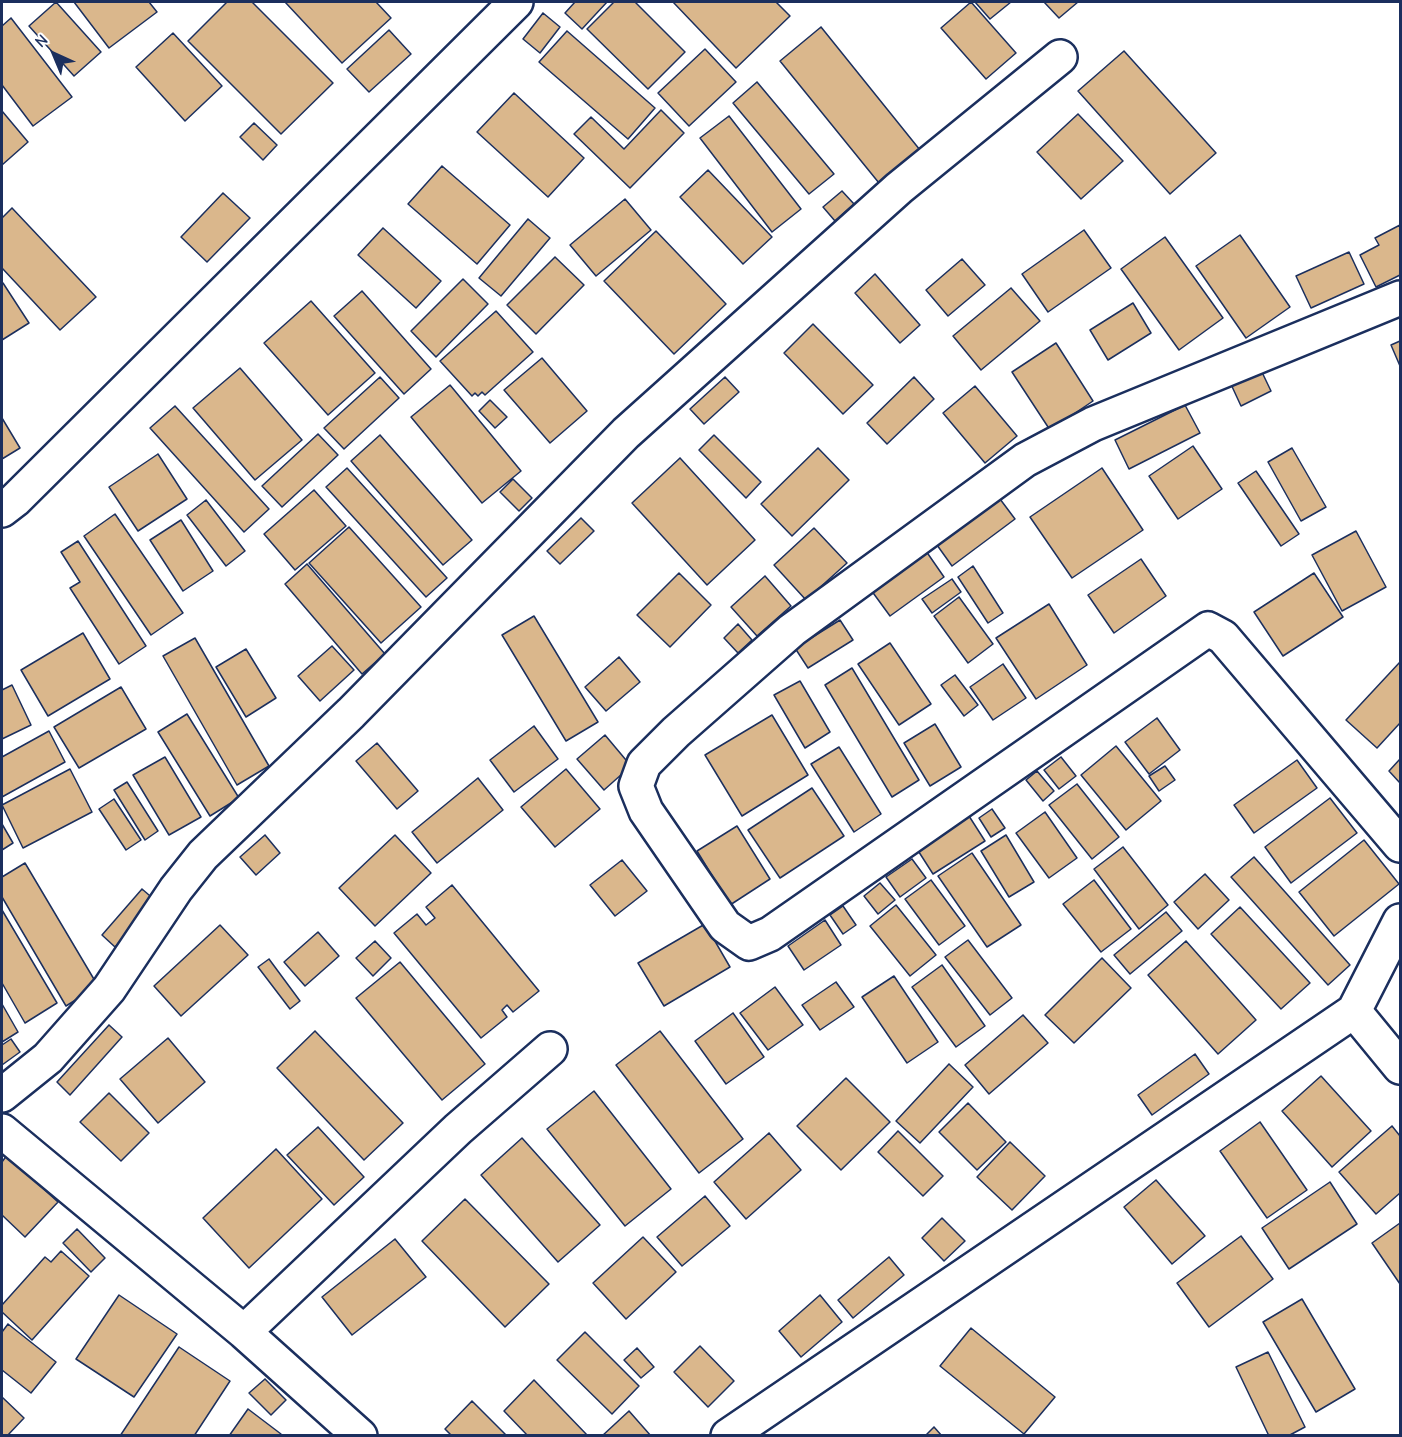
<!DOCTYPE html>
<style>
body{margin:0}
#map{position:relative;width:1402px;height:1437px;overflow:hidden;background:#fff;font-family:"Comic Neue",sans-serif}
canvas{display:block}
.frame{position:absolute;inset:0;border:3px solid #1b2f5e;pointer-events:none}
.north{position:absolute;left:24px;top:24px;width:60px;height:60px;-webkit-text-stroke:4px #fff;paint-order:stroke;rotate:316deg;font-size:16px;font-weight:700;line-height:24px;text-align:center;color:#1b2f5e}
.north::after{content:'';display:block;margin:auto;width:21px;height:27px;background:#1b2f5e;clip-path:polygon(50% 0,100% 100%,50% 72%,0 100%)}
</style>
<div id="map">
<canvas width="1402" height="1437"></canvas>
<div class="frame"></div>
<div class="north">N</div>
</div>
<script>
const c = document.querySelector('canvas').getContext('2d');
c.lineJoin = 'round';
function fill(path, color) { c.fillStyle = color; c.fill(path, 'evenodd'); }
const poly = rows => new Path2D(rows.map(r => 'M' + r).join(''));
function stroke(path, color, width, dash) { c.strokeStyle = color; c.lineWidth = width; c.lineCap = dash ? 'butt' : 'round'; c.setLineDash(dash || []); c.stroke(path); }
const building = poly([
 [56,2,101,52,74,76,29,26,56,2],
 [74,2,149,2,157,12,109,48,74,2],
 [227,2,252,2,333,83,281,134,188,41,227,2],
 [285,2,376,2,391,18,342,63,285,2],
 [575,2,607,2,582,29,565,13,575,2],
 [614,2,635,2,685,52,648,89,587,29,614,2],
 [673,2,776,2,790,16,736,68,673,2],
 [971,2,1016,53,986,79,941,28,971,2],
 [975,2,1011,2,990,19,975,2],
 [1044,2,1078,2,1059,18,1044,2],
 [543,13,560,27,540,53,523,39,543,13],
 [11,18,72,97,33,126,2,85,2,26,11,18],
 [821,27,920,150,879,183,780,61,821,27],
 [389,30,411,54,369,92,347,69,389,30],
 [567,31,655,108,628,139,539,62,567,31],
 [173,33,222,86,185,121,136,67,173,33],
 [705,49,736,82,689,126,658,93,705,49],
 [1124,51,1216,153,1170,194,1078,91,1124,51],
 [757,82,834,174,809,194,733,103,757,82],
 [514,93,584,158,548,197,477,132,514,93],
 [661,110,684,133,630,188,574,134,591,117,624,149,661,110],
 [2,111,28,142,2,165,2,111],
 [1078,114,1123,161,1081,199,1037,152,1078,114],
 [729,116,801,209,772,232,700,138,729,116],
 [254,123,277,145,263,160,240,137,254,123],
 [442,166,510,225,477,264,408,204,442,166],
 [708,170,772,237,743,264,680,197,708,170],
 [842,191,854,204,835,221,823,207,842,191],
 [223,193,250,218,207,262,181,237,223,193],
 [625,199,651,230,596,276,570,245,625,199],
 [12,208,96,297,60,330,2,268,2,218,12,208],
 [528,219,550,238,501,296,479,278,528,219],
 [1400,225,1400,275,1376,287,1360,255,1379,245,1375,238,1400,225],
 [383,228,441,281,416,308,358,255,383,228],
 [1084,230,1111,268,1048,312,1022,274,1084,230],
 [656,231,726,304,674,354,604,281,656,231],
 [1240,235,1290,307,1246,338,1196,266,1240,235],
 [1165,237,1223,318,1179,350,1121,269,1165,237],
 [1349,252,1364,284,1311,308,1296,276,1349,252],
 [555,257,584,285,536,334,507,305,555,257],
 [962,259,985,285,948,316,926,290,962,259],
 [875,274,920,325,900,343,855,293,875,274],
 [463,279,488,304,436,357,411,331,463,279],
 [3,283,29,323,2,340,2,284,3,283],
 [1011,288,1040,321,981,370,953,336,1011,288],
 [362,291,431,369,404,394,334,316,362,291],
 [311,301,375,373,328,415,264,343,311,301],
 [1133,303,1151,333,1108,360,1090,330,1133,303],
 [496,311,533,352,485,395,482,392,478,396,475,393,472,396,440,361,496,311],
 [813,324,873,385,843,414,784,353,813,324],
 [1400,341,1400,366,1391,345,1400,341],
 [1056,343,1093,401,1050,430,1012,372,1056,343],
 [542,358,587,411,550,443,504,390,542,358],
 [1259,366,1271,391,1241,406,1229,380,1259,366],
 [240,368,302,440,255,480,193,408,240,368],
 [380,377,399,398,344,449,324,428,380,377],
 [725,377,739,392,704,424,690,409,725,377],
 [914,377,934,399,887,444,867,423,914,377],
 [450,385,521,471,482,503,411,417,450,385],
 [975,386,1017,436,985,463,943,413,975,386],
 [490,400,507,417,495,428,479,411,490,400],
 [1185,405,1200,433,1129,469,1115,440,1185,405],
 [175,406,269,509,244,532,150,428,175,406],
 [2,418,20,448,2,459,2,418],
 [318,434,338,455,282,507,262,486,318,434],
 [380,435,472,540,443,565,351,461,380,435],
 [714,435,761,482,746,498,699,450,714,435],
 [1193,446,1222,489,1178,519,1149,476,1193,446],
 [818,448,849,480,792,536,761,504,818,448],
 [1292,448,1326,507,1301,521,1268,462,1292,448],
 [158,454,187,499,138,531,109,487,158,454],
 [680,458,755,540,707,585,632,503,680,458],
 [347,468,447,578,426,597,326,487,347,468],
 [1102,468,1143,530,1072,578,1030,517,1102,468],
 [1256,471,1299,534,1281,546,1238,483,1256,471],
 [513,479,532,498,519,511,500,492,513,479],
 [314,490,346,526,295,570,264,534,314,490],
 [1000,499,1015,519,952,566,937,545,1000,499],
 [206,500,245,551,226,566,187,515,206,500],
 [115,514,183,613,151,635,84,536,115,514],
 [581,518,594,531,560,564,547,551,581,518],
 [181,520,213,571,183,591,150,540,181,520],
 [349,527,421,607,381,643,309,563,349,527],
 [814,528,847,563,806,600,774,565,814,528],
 [1356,531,1386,587,1342,611,1312,555,1356,531],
 [78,541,146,646,119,664,70,588,80,582,61,552,78,541],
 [926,551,944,577,890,616,871,590,926,551],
 [1141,559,1166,596,1114,633,1088,595,1141,559],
 [307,564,385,654,362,674,285,584,307,564],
 [973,566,1003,613,988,623,958,577,973,566],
 [679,573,711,605,670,647,637,615,679,573],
 [1314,573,1343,617,1283,656,1254,612,1314,573],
 [765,576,791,606,757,636,731,607,765,576],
 [952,579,961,592,932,613,922,599,952,579],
 [959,597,993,644,968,663,934,616,959,597],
 [1049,604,1087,665,1036,699,996,638,1049,604],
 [534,616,598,722,566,741,502,635,534,616],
 [840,620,853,640,808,668,795,648,840,620],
 [738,624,752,640,738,653,724,638,738,624],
 [83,633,110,679,48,716,21,670,83,633],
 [195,638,269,766,237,785,163,656,195,638],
 [890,643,931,704,899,725,858,664,890,643],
 [332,646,354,670,320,701,298,676,332,646],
 [246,649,276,698,246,717,216,667,246,649],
 [619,657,640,682,606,711,585,687,619,657],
 [1400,662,1400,723,1377,748,1346,720,1400,662],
 [1003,664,1026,698,993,720,970,687,1003,664],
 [852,668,919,780,892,797,825,685,852,668],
 [955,675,978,705,964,716,941,685,955,675],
 [800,681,830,732,805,748,774,695,800,681],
 [12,685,31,725,2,739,2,690,12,685],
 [121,687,146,729,79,768,54,727,121,687],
 [187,714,239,798,210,816,158,732,187,714],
 [772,715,808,775,742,816,705,755,772,715],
 [1157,718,1180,750,1149,774,1125,742,1157,718],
 [935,724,961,767,930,786,904,743,935,724],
 [534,726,558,759,514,792,490,760,534,726],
 [49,731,65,762,2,797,2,757,49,731],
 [605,735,631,766,604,790,577,759,605,735],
 [377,743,418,791,397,809,356,761,377,743],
 [1116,746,1161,801,1126,830,1081,775,1116,746],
 [839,747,881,814,854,832,811,764,839,747],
 [165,757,201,817,169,835,133,775,165,757],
 [1061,757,1076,776,1059,789,1044,770,1061,757],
 [1400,759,1400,783,1389,771,1400,759],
 [1297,760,1317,788,1254,833,1234,805,1297,760],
 [1165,766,1175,780,1159,791,1149,776,1165,766],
 [70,769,92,812,23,848,2,805,70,769],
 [566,769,600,809,555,847,521,807,566,769],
 [1037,771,1054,791,1043,801,1026,780,1037,771],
 [478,778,503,810,437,863,412,832,478,778],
 [127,782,158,831,145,840,114,790,127,782],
 [1077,784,1119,837,1092,859,1049,805,1077,784],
 [812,788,844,836,780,878,748,830,812,788],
 [1330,798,1357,833,1291,883,1265,847,1330,798],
 [114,799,141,840,126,850,99,809,114,799],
 [992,809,1005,828,991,837,979,818,992,809],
 [1045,812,1077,858,1049,878,1016,833,1045,812],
 [969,816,985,841,933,874,917,849,969,816],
 [2,824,13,843,2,850,2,824],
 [737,826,770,879,730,905,697,851,737,826],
 [265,835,280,853,256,875,240,857,265,835],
 [395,835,431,873,375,926,339,888,395,835],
 [1006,835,1034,882,1009,897,981,851,1006,835],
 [1364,840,1399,884,1334,936,1299,892,1364,840],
 [1123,847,1168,905,1139,929,1094,869,1123,847],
 [972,853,1021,925,987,947,938,876,972,853],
 [1254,857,1350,965,1328,985,1231,877,1254,857],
 [912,859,926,878,900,897,886,877,912,859],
 [622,860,647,891,615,916,590,885,622,860],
 [25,863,98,986,66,1006,2,897,2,877,25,863],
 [1205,874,1229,900,1198,929,1174,902,1205,874],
 [931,880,965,926,939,945,905,899,931,880],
 [1094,880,1131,929,1101,952,1063,904,1094,880],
 [880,883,895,900,878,914,864,896,880,883],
 [452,885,539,991,513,1012,507,1005,502,1010,507,1017,481,1038,394,933,417,914,426,925,435,918,426,907,452,885],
 [142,889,156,901,115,947,102,935,142,889],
 [896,905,936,955,910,976,870,926,896,905],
 [843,906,856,925,843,934,830,915,843,906],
 [1240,907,1310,983,1281,1009,1211,934,1240,907],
 [2,910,57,1003,25,1023,2,983,2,910],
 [1166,912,1182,931,1130,974,1114,955,1166,912],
 [825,920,841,945,804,970,788,946,825,920],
 [705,924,730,967,664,1006,638,963,705,924],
 [220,925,248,955,181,1016,154,986,220,925],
 [318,932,339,956,305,986,284,962,318,932],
 [968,940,1012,998,990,1015,945,957,968,940],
 [375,941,391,958,373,976,356,958,375,941],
 [1186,941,1256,1020,1218,1054,1148,975,1186,941],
 [1102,958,1131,988,1074,1043,1045,1015,1102,958],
 [269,959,300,1001,290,1009,258,967,269,959],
 [400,962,485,1064,442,1100,356,998,400,962],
 [942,965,985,1026,956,1047,912,987,942,965],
 [894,976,938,1042,907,1063,862,997,894,976],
 [836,982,854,1007,820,1030,802,1005,836,982],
 [775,987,803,1025,768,1050,740,1013,775,987],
 [2,1004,18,1032,2,1042,2,1004],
 [733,1013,764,1057,726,1084,695,1041,733,1013],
 [1023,1015,1048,1043,989,1094,965,1065,1023,1015],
 [109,1025,122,1037,70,1095,57,1082,109,1025],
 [315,1031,403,1123,364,1160,277,1068,315,1031],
 [660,1031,743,1139,699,1173,616,1065,660,1031],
 [168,1038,205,1082,158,1123,120,1079,168,1038],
 [11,1039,20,1052,2,1065,2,1045,11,1039],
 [1195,1054,1209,1074,1152,1115,1138,1095,1195,1054],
 [949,1064,973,1087,920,1143,896,1121,949,1064],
 [1321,1076,1371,1131,1332,1167,1282,1111,1321,1076],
 [846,1078,890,1122,841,1170,797,1126,846,1078],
 [594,1091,671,1189,625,1226,547,1129,594,1091],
 [109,1093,149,1133,121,1161,80,1122,109,1093],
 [968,1103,1006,1142,977,1170,939,1132,968,1103],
 [1260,1122,1307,1190,1267,1218,1220,1151,1260,1122],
 [1392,1126,1400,1136,1400,1193,1376,1214,1339,1172,1392,1126],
 [318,1127,364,1177,334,1205,287,1155,318,1127],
 [898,1131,943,1176,923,1196,878,1152,898,1131],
 [769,1133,801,1170,746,1219,714,1182,769,1133],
 [522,1138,600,1225,558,1262,481,1175,522,1138],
 [1010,1142,1045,1176,1012,1210,977,1177,1010,1142],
 [276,1149,322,1199,249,1268,203,1218,276,1149],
 [7,1155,58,1202,25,1237,2,1215,2,1162,7,1155],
 [1156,1180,1205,1236,1172,1264,1124,1207,1156,1180],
 [1330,1182,1357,1224,1289,1269,1262,1228,1330,1182],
 [705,1196,730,1226,682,1266,657,1237,705,1196],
 [465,1199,549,1284,505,1327,422,1241,465,1199],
 [942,1218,965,1241,944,1261,922,1238,942,1218],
 [1400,1223,1400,1284,1372,1243,1400,1223],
 [77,1229,105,1258,91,1272,63,1243,77,1229],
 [1241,1236,1273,1279,1209,1327,1177,1283,1241,1236],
 [643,1237,676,1272,626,1319,593,1283,643,1237],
 [395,1239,426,1277,352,1335,322,1297,395,1239],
 [61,1251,89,1276,32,1340,2,1312,2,1305,45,1257,51,1262,61,1251],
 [889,1257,904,1275,853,1318,838,1300,889,1257],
 [119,1295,177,1334,134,1397,76,1359,119,1295],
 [820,1295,842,1322,801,1357,779,1331,820,1295],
 [1302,1299,1355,1389,1316,1412,1263,1322,1302,1299],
 [8,1324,56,1362,31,1393,2,1370,2,1332,8,1324],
 [971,1328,1055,1397,1024,1434,940,1366,971,1328],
 [585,1332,639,1386,612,1414,557,1360,585,1332],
 [700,1346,734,1381,708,1407,674,1372,700,1346],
 [179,1347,230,1381,194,1436,120,1436,179,1347],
 [637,1348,654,1367,641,1378,624,1360,637,1348],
 [1268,1352,1305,1427,1288,1436,1269,1436,1236,1367,1268,1352],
 [265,1379,286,1400,271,1415,249,1393,265,1379],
 [534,1380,588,1436,528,1436,504,1411,534,1380],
 [2,1397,24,1418,7,1436,2,1436,2,1397],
 [472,1401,507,1436,452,1436,445,1429,472,1401],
 [248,1409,281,1434,280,1436,229,1436,248,1409],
 [629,1411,651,1436,602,1436,629,1411],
 [934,1427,942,1436,925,1436,934,1427]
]);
fill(building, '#dab78c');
stroke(building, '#1b2f5e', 1.5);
const street = poly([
 [1400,298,1093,424,1025,460,792,630,676,732,644,764,636,786,646,811,725,926,749,943,770,934,1208,629,1223,637,1400,845],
 [2,510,15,500,516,2],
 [1354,1011,1400,1067],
 [2,1095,48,1058,109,989,176,889,203,855,351,713,626,433,899,188,1060,57],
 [2,1131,244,1332,360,1436],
 [244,1332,458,1129,550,1049],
 [728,1436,1354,1011,1400,921]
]);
stroke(street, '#1b2f5e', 38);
stroke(street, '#fff', 33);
</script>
